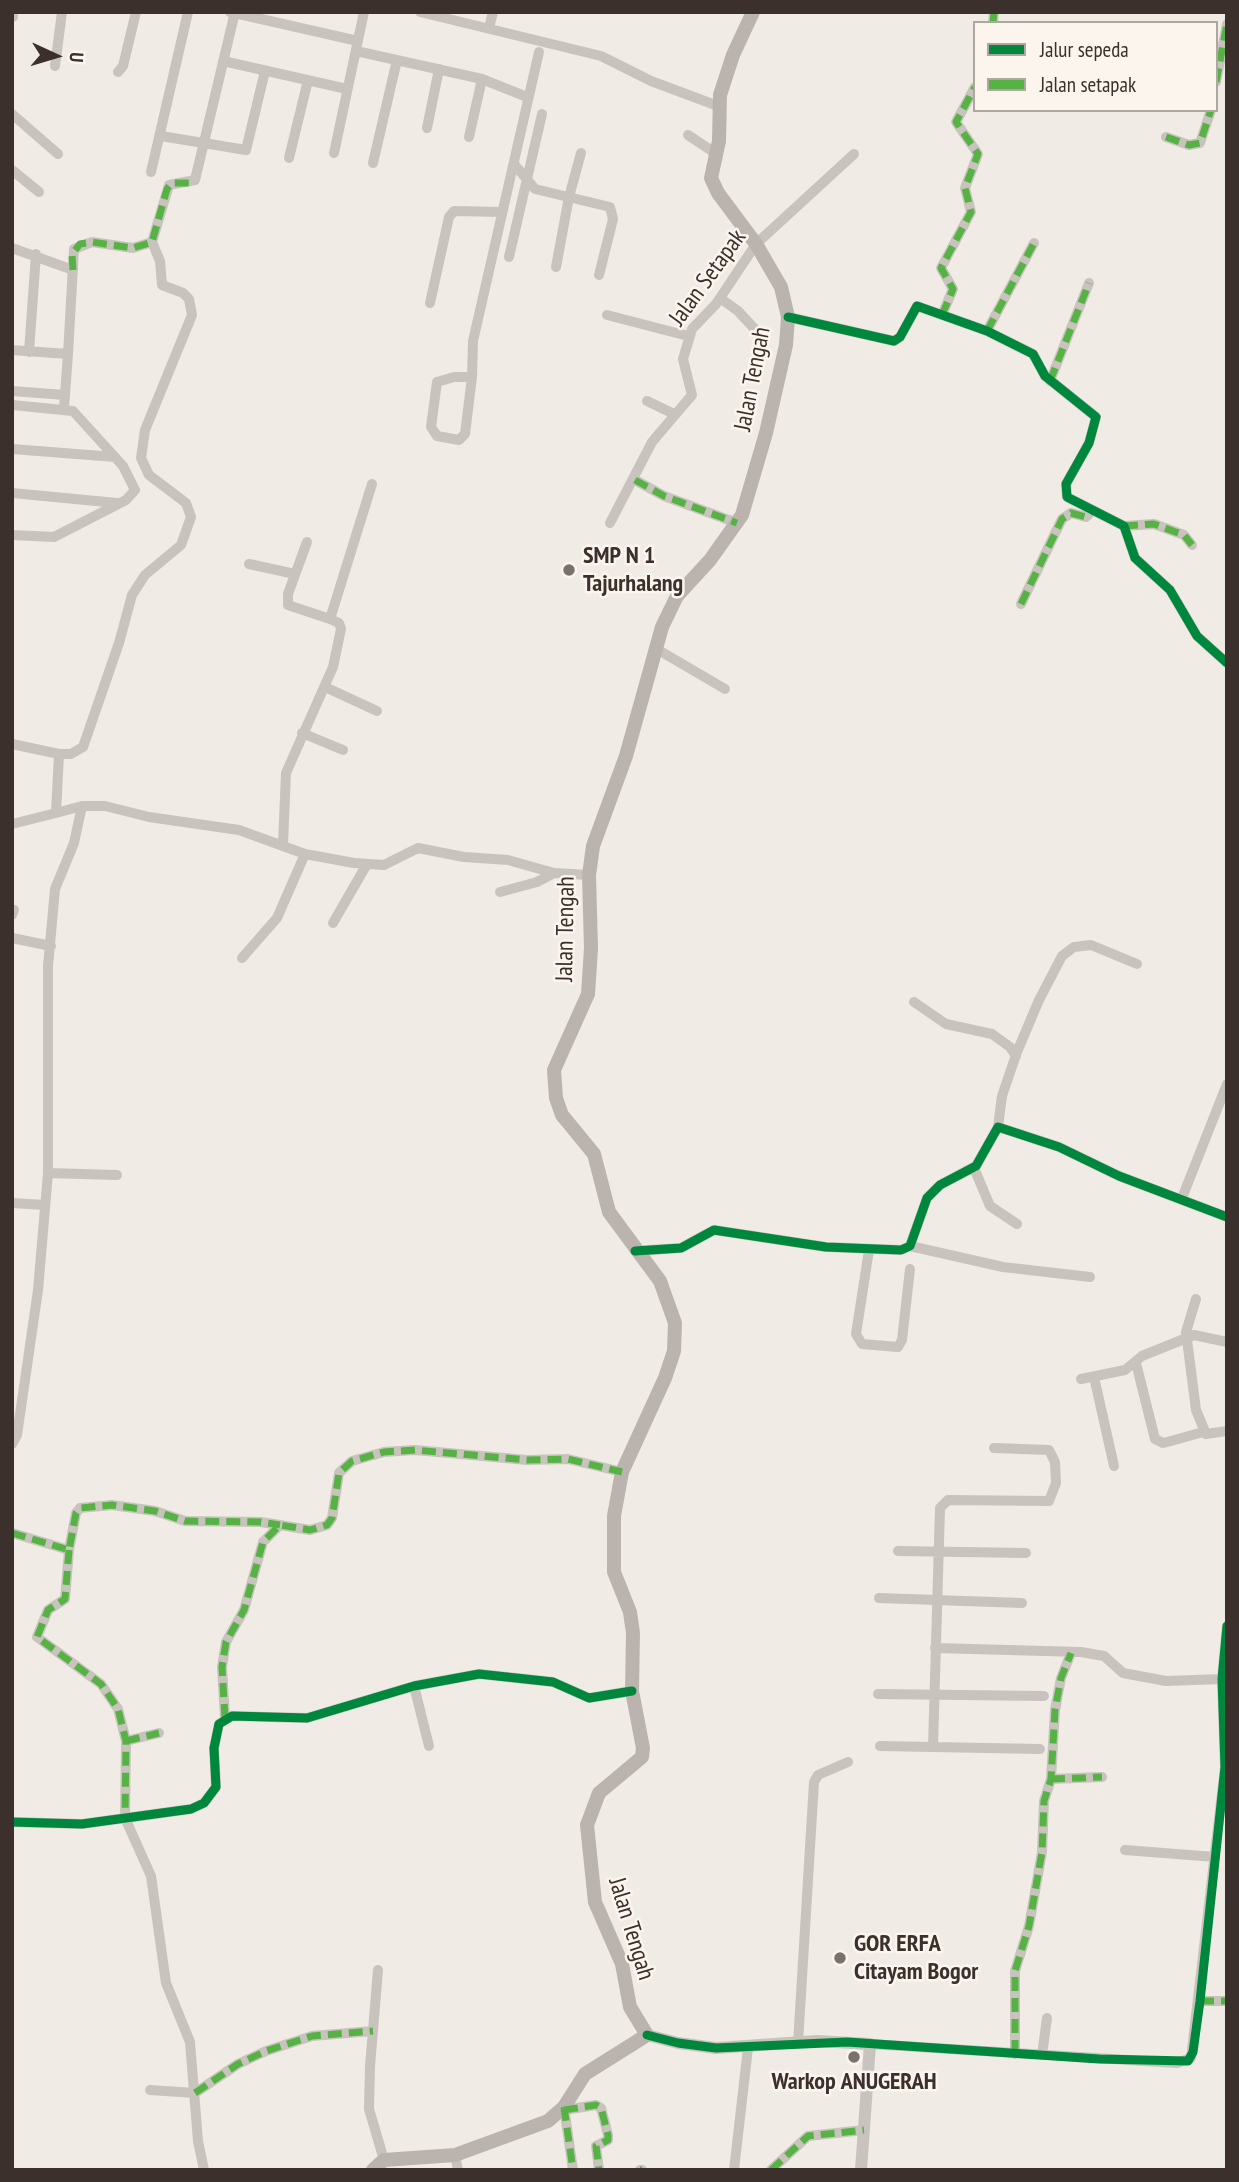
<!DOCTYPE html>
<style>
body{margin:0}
#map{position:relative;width:1239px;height:2182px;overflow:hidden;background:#f0ebe5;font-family:"PT Sans Narrow",sans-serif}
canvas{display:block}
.frame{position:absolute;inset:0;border:14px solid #3b302b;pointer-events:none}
.legend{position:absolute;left:973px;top:21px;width:245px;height:91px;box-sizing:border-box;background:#fbf5ee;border:2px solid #aea6a0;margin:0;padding:9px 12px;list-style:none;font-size:21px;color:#3b302b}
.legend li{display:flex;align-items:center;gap:14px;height:35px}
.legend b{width:35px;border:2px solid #aea6a0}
.north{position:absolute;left:21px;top:21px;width:70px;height:70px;-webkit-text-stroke:5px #fbf5ee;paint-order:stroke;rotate:94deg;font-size:19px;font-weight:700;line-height:28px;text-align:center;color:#3b302b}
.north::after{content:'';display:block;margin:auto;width:24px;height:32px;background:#3b302b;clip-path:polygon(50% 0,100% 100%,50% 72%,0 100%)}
</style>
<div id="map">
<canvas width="1239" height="2182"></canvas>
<div class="frame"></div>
<ul class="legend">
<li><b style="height:9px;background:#00873e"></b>Jalur sepeda</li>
<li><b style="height:9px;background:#57b246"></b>Jalan setapak</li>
</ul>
<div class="north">U</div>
</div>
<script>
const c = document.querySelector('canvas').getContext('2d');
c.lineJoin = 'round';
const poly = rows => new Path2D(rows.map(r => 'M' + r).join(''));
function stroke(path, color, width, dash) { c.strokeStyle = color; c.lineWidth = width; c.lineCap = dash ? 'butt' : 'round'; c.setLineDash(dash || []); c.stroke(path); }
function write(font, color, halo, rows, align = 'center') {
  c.font = font + ' "PT Sans Narrow",sans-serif'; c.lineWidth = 5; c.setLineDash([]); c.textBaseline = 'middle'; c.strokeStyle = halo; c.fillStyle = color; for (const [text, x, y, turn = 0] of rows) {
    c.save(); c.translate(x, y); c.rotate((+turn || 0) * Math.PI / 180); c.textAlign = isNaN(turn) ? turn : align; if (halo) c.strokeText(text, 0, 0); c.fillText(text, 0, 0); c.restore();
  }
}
stroke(poly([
 [230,12,358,41],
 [420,12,601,56,651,81,718,106],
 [13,17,13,12],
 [993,23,994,12],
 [489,28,493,12],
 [356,51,482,79,527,97],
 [223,61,347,89],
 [55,66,62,12],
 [118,72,123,66,136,12],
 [1216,82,1227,24],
 [12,114,58,154],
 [427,128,439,69],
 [688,135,715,153],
 [161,136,246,150,265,71],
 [469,137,482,79],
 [1166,137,1189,145,1200,143,1211,110],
 [334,153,364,12],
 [289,158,308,80],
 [373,163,397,60],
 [514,164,535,189,610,207,613,219,599,275],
 [12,170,39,192],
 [151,172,188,12],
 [12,248,73,270],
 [509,257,542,114],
 [556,267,569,197,581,153],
 [720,298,738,311,762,337],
 [430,303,449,217,454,211,502,212],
 [607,315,688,336],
 [942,315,953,289,941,268,971,212,965,188,978,154,956,122,975,87],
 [788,317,894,341,900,337,917,306,987,331,1033,354,1045,376,1096,417,1089,443,1066,484,1067,497,1124,526,1135,558,1170,590,1197,636,1227,663],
 [987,331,1034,243],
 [12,350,68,354,74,249,92,242,133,248,152,242,169,185,195,180,235,12],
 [29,352,36,254],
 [472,377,454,377,437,382,431,427,437,436,459,440,465,434,472,377,473,341,539,52],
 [1050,381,1089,283],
 [12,391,65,395],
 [647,401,674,414],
 [12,405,73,411,123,466,135,490,126,500,54,537,12,535],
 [64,408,68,354],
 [12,449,115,457],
 [635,480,664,496,737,523],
 [12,493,117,503],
 [610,523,652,442,692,395,683,359,692,329,716,304,756,244,854,154],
 [1124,526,1154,524,1184,535,1192,545],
 [307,542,288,594,288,605,330,619],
 [249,564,295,574],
 [1021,604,1062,519,1071,513,1086,517,1092,511],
 [655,648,725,689],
 [325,687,377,711],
 [302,733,343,750],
 [12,744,59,754,56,813,82,806,105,806,149,817,239,830,305,854,354,863,384,865,418,848,464,857,508,860,554,873,589,875],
 [59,754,71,754,83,747,119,643,132,595,145,575,181,545,191,517,186,503,149,475,141,458,145,430,192,315,189,299,183,293,162,285,160,261,152,242],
 [12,824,56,813],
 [283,844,286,773,333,667,341,629,339,623,330,619,372,484],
 [500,892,537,882,554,873],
 [12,915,14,910],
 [333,923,367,864],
 [12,938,51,946],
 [242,958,277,918,305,854],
 [914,1002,946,1024,992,1034,1010,1047,1016,1056],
 [998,1127,1002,1096,1017,1052,1039,1000,1062,956,1074,947,1091,945,1137,964],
 [974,1168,990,1206,1017,1224],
 [48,1173,117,1175],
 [1182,1198,1227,1084],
 [12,1203,45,1205],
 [910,1246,1003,1267,1090,1277],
 [869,1250,856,1334,862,1344,898,1347,902,1340,910,1269],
 [635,1251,681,1248,714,1230,826,1247,901,1250,910,1246,927,1198,940,1185,976,1166,998,1127,1059,1147,1119,1176,1227,1217],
 [1196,1299,1186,1332,1196,1410,1206,1434,1227,1431],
 [1136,1363,1155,1439,1163,1443,1171,1441,1203,1432],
 [1094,1377,1114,1466],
 [1081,1379,1125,1370,1142,1356,1194,1335,1227,1342],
 [12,1444,17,1435,38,1290,48,1173,48,966,55,889,74,843,82,806],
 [994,1448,1049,1450,1055,1462,1056,1483,1049,1501,948,1500,940,1508,933,1747,1040,1749],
 [12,1533,69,1550,76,1513,80,1508,112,1505,155,1511,185,1521,261,1522,280,1525],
 [69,1550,65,1599,48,1610,37,1637,101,1684,118,1709,126,1741,125,1818,151,1876,166,1983,190,2042,198,2141,204,2170],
 [898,1551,1026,1553],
 [879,1598,1022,1603],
 [935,1648,1081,1652,1104,1656,1123,1673,1166,1681,1222,1679],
 [414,1686,429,1746],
 [878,1694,1044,1696],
 [225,1718,222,1667,226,1642,244,1610,263,1542,280,1525,310,1530,327,1525,332,1518,339,1473,352,1461,384,1452,415,1450,527,1460,568,1459,622,1472],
 [126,1741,159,1733],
 [880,1746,933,1747],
 [1051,1779,1102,1777],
 [12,1822,82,1824,191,1809,204,1803,216,1787,214,1748,219,1724,232,1716,307,1718,414,1686,479,1674,553,1682,589,1698,632,1691],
 [1125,1850,1215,1857],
 [378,1970,370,2066,369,2109,384,2160],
 [1200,2001,1227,2001],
 [798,2043,814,1782,818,1775,848,1762],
 [870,2044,1177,2063,1191,2058,1225,1767,1222,1679,1227,1626],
 [1015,2054,1015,1971,1029,1926,1042,1852,1044,1801,1051,1779,1055,1710,1061,1678,1071,1653],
 [1042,2055,1047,2018],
 [150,2090,195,2093,238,2064,266,2051,312,2036,373,2031],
 [564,2107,573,2170],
 [564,2110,596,2105,601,2108,608,2135,608,2140,596,2146,599,2170],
 [455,2155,458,2170],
 [640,2170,642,2170],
 [734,2170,748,2048],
 [771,2170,808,2136,864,2130]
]), '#c9c3be', 10);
stroke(poly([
 [647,2035,678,2043,716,2048,817,2041,870,2044,861,2170]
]), '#c9c3be', 12);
stroke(poly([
 [373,2170,384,2160,455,2155,548,2121,564,2107,585,2074,647,2035,630,2007,622,1964,595,1902,587,1825,599,1793,642,1757,643,1748,632,1691,633,1633,630,1612,614,1572,614,1516,622,1472,665,1378,674,1351,675,1323,660,1281,609,1212,594,1154,562,1115,556,1098,554,1070,588,994,591,948,589,875,593,846,626,756,662,627,677,596,710,560,742,515,766,433,786,345,788,317,781,287,756,244,718,193,711,178,719,141,720,95,733,55,753,12]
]), '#bab3ae', 14);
stroke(poly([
 [993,23,994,12],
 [1216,82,1227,24],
 [1166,137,1189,145,1200,143,1211,110],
 [73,270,72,254,80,244,92,242,133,248,152,242,167,189,172,183,191,183],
 [942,315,953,289,941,268,971,212,965,188,978,154,956,122,975,87],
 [987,331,1034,243],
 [1050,381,1089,283],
 [635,480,664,496,737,523],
 [1124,526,1154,524,1184,535,1192,545],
 [1021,604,1062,519,1071,513,1086,517,1092,511],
 [12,1533,69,1550,76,1513,80,1508,112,1505,155,1511,185,1521,261,1522,280,1525],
 [69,1550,65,1599,48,1610,37,1637,101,1684,118,1709,126,1741,125,1818],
 [225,1718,222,1667,226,1642,244,1610,263,1542,280,1525,310,1530,327,1525,332,1518,339,1473,352,1461,384,1452,415,1450,527,1460,568,1459,622,1472],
 [126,1741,159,1733],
 [1051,1779,1102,1777],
 [1200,2001,1227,2001],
 [1015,2054,1015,1971,1029,1926,1042,1852,1044,1801,1051,1779,1055,1710,1061,1678,1071,1653],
 [195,2093,238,2064,266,2051,312,2036,373,2031],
 [564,2107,573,2170],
 [564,2110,596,2105,601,2108,608,2135,608,2140,596,2146,599,2170],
 [640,2170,642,2170],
 [771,2170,808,2136,864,2130]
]), '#57b246', 7, [14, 7]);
stroke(poly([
 [788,317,894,341,900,337,917,306,987,331,1033,354,1045,376,1096,417,1089,443,1066,484,1067,497,1124,526,1135,558,1170,590,1197,636,1227,663],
 [635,1251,681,1248,714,1230,826,1247,901,1250,910,1246,927,1198,940,1185,976,1166,998,1127,1059,1147,1119,1176,1227,1217],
 [12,1822,82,1824,191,1809,204,1803,216,1787,214,1748,219,1724,232,1716,307,1718,414,1686,479,1674,553,1682,589,1698,632,1691],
 [647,2035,678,2043,716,2048,847,2042,1099,2059,1188,2061,1193,2052,1200,2001,1225,1767,1222,1679,1227,1626]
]), '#00873e', 9);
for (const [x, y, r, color] of [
 [569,570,7,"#7a716c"],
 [840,1958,7,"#7a716c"],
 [854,2057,7,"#7a716c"]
]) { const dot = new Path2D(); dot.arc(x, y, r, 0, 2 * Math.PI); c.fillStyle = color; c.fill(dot); stroke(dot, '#fbf5ee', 2.5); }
write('24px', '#3b302b', '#fbf5ee', [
 ["Jalan Setapak",708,278,-54],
 ["Jalan Tengah",753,379,-79],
 ["Jalan Tengah",566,929,-89],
 ["Jalan Tengah",631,1929,73]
]);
write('bold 24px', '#3b302b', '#fbf5ee', [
 ["SMP N 1",583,556],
 ["Tajurhalang",583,584],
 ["GOR ERFA",854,1944],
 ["Citayam Bogor",854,1972],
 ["Warkop ANUGERAH",854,2082,"center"]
], 'left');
</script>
